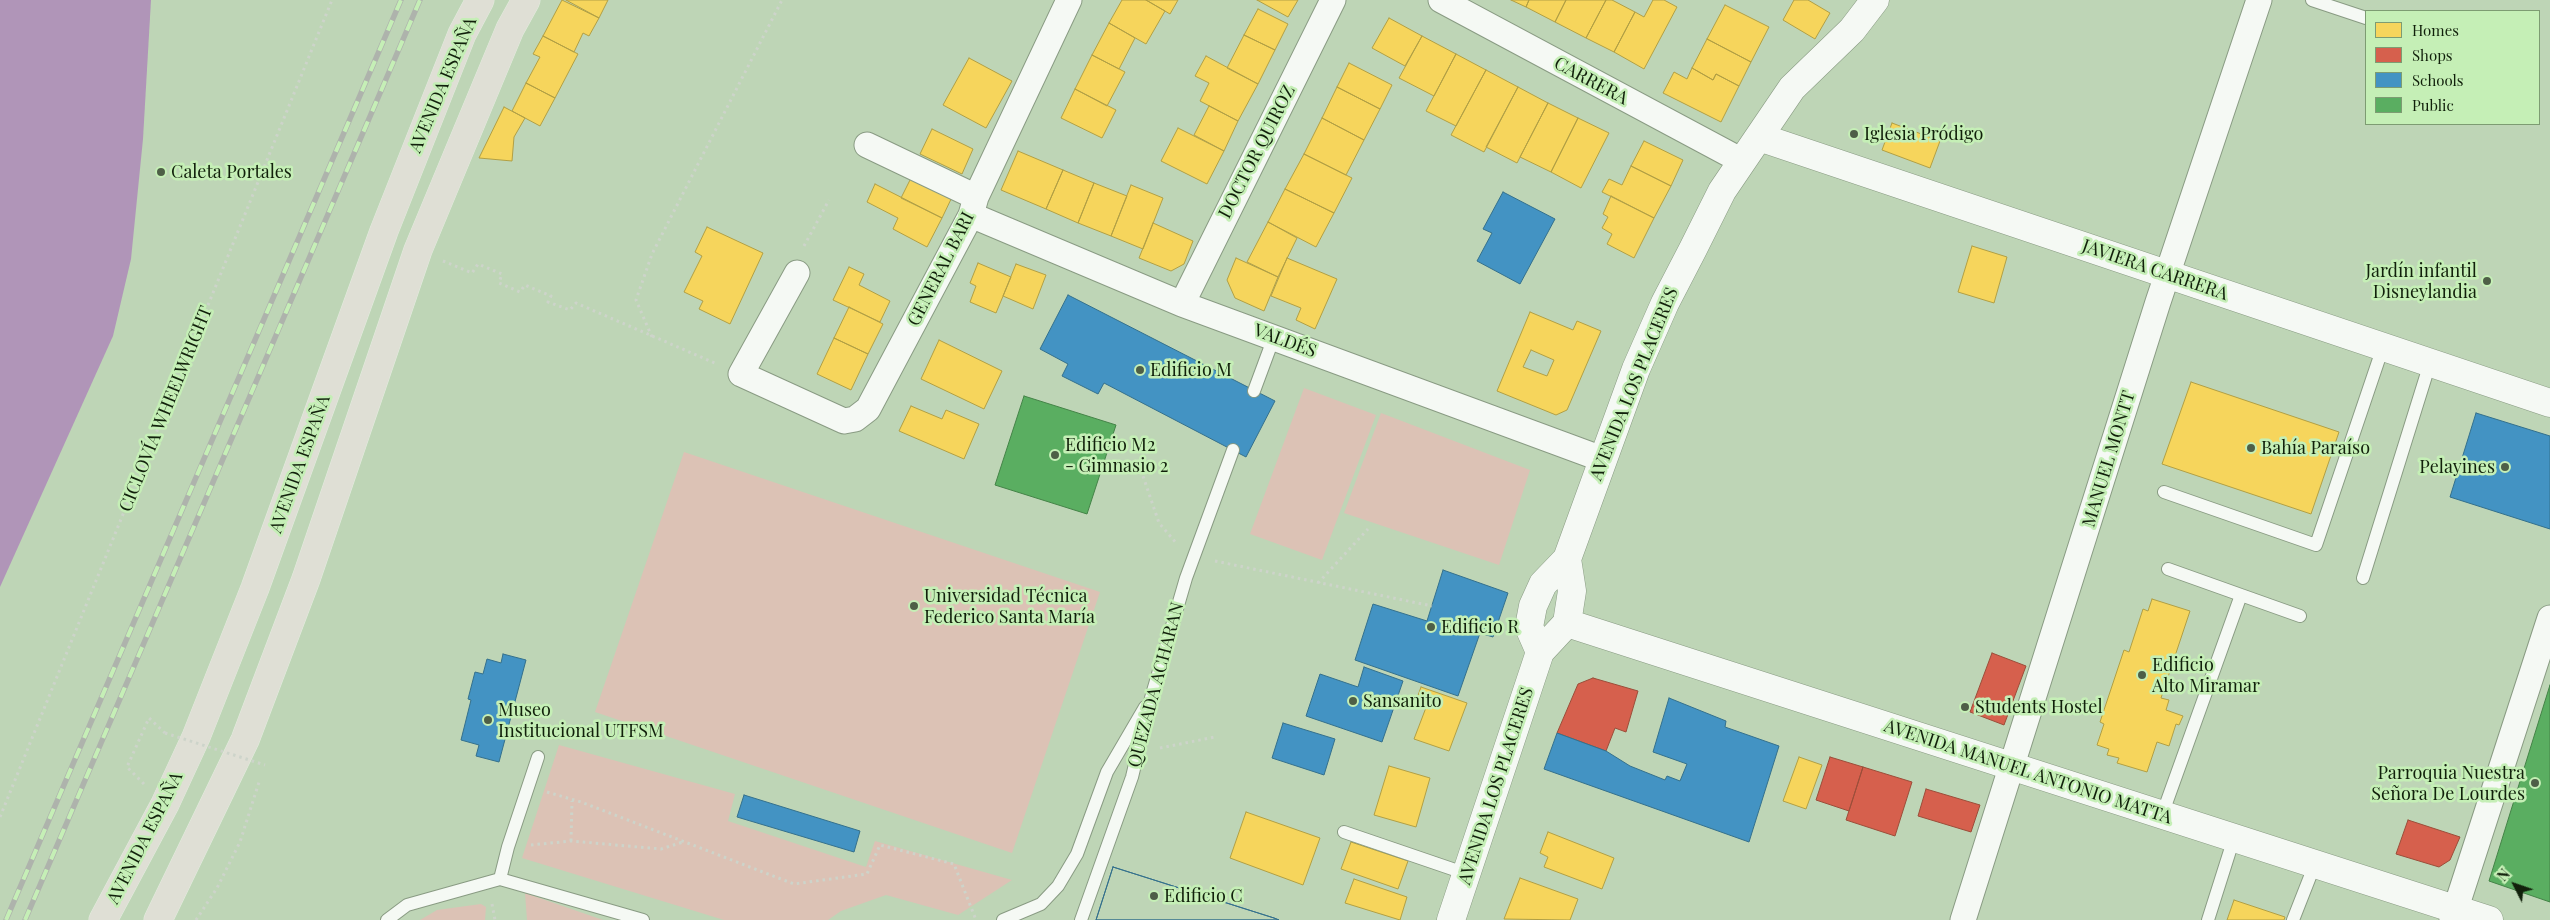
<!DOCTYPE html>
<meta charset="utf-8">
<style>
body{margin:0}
#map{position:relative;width:2550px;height:920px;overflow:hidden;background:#bed5b6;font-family:"Playfair Display",serif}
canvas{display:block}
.legend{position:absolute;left:2365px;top:10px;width:175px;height:115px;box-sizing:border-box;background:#c5efb6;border:1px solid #7d9c72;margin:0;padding:6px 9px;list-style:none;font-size:15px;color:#11200b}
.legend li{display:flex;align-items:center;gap:10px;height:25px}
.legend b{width:25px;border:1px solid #7d9c72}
.north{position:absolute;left:2490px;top:860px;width:50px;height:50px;-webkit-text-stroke:4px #c5efb6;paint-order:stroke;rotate:311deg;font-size:14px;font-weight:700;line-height:20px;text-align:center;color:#11200b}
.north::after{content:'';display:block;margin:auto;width:18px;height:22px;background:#11200b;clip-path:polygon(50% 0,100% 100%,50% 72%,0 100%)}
</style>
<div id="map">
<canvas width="2550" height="920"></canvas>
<ul class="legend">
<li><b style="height:14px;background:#f6d55c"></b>Homes</li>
<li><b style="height:14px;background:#d6604d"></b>Shops</li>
<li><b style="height:14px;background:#4393c3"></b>Schools</li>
<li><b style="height:14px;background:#5aae61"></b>Public</li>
</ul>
<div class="north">N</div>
</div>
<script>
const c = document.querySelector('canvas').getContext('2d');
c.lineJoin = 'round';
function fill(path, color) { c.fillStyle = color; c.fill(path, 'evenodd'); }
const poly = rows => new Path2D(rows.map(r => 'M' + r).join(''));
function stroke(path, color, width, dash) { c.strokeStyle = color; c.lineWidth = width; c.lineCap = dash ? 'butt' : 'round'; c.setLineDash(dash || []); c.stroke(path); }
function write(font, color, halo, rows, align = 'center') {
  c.font = font + ' "Playfair Display",serif'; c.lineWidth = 5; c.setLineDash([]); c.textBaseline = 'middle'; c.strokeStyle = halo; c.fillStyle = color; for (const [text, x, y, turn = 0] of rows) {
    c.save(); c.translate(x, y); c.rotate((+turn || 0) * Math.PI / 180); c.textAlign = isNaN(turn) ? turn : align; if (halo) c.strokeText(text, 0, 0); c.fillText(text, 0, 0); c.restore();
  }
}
fill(poly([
 [1304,388,1376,415,1322,560,1250,534],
 [1381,413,1530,470,1499,565,1344,513],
 [684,452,1100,592,1012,853,595,712],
 [559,745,735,794,728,821,866,867,875,841,1012,880,958,915,886,895,841,911,828,920,724,920,522,858],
 [525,893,603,920,527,920],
 [481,904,486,907,485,920,420,920,437,910]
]), '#dcc2b5');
fill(poly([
 [0,0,151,0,143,139,131,259,113,336,0,587]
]), '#b095b8');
const homes = poly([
 [562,0,599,18,589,36,583,33,574,52,543,36,562,0],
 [566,0,608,0,599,18,566,0],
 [1122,0,1146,0,1165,11,1146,44,1109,23,1122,0],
 [1146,0,1178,0,1170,14,1146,0],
 [1257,0,1298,0,1288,17,1257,0],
 [1511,0,1529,0,1526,7,1511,0],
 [1529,0,1566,0,1555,22,1526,7,1529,0],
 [1566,0,1606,0,1586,38,1555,22,1566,0],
 [1606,0,1612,0,1635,12,1614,52,1586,38,1606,0],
 [1653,0,1664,0,1677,7,1644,69,1614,52,1635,12,1644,17,1653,0],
 [1794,0,1808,0,1830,13,1815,39,1783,20,1794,0],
 [1725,5,1769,27,1751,62,1707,39,1725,5],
 [1258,9,1288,24,1275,50,1244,35,1258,9],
 [1389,18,1422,36,1405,66,1372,48,1389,18],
 [1109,23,1135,38,1119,69,1092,55,1109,23],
 [1244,35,1275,50,1258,84,1227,68,1244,35],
 [543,36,578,54,555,98,526,83,540,57,533,54,543,36],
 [1422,36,1456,54,1434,96,1399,78,1422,36],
 [1707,39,1751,62,1739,86,1716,74,1713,80,1692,68,1707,39],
 [1456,54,1486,70,1456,126,1426,111,1456,54],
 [1092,55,1125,72,1107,106,1075,89,1092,55],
 [1206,56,1258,84,1238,121,1200,101,1209,83,1195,76,1206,56],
 [969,58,1012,81,986,128,943,105,969,58],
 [1349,63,1392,85,1380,109,1337,87,1349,63],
 [1692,68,1713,80,1716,74,1739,86,1721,122,1663,93,1674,72,1687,79,1692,68],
 [1486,70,1518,87,1484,152,1451,135,1486,70],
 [526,83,555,98,540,126,512,111,526,83],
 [1337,87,1380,109,1364,140,1322,118,1337,87],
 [1518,87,1548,103,1517,163,1486,147,1518,87],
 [1075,89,1116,110,1102,138,1061,118,1075,89],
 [1548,103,1578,118,1551,172,1520,157,1548,103],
 [1209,106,1238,121,1224,151,1194,135,1209,106],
 [504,107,525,118,514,137,512,161,479,158,504,107],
 [1322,118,1364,140,1346,175,1304,154,1322,118],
 [1578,118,1609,133,1581,188,1551,172,1578,118],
 [1892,123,1940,141,1930,168,1882,150,1892,123],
 [1178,128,1224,151,1207,184,1161,161,1178,128],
 [932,129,973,149,962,174,920,154,932,129],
 [1644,141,1683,160,1671,186,1631,166,1644,141],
 [1018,151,1063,170,1046,209,1001,190,1018,151],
 [1304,154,1352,178,1334,213,1285,189,1304,154],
 [1631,166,1671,186,1654,218,1602,192,1609,179,1622,185,1631,166],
 [1063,170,1094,183,1078,223,1046,209,1063,170],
 [912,176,953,195,942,218,901,198,912,176],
 [1094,183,1127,196,1111,236,1078,223,1094,183],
 [875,184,942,218,927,247,893,229,898,218,867,202,875,184],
 [1131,185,1163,198,1143,249,1111,236,1131,185],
 [1285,189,1334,213,1316,247,1268,222,1285,189],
 [1611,196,1654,218,1634,258,1607,244,1612,234,1602,228,1608,217,1603,214,1611,196],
 [1268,222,1297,238,1278,277,1247,262,1268,222],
 [1153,223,1193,241,1184,264,1171,271,1139,258,1153,223],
 [707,227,763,253,730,324,699,309,703,301,684,292,702,256,695,252,707,227],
 [1972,246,2007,257,1994,303,1958,292,1972,246],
 [1236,258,1278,277,1264,311,1235,298,1227,280,1236,258],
 [1287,258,1337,279,1315,329,1296,320,1301,308,1271,296,1287,258],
 [978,263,1011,277,996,313,970,302,976,286,970,283,978,263],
 [1016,264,1046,275,1033,309,1003,296,1016,264],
 [849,267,864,274,859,285,890,301,880,322,833,300,849,267],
 [849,307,883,324,868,354,834,338,849,307],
 [1530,312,1573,330,1577,321,1601,331,1567,410,1556,415,1497,391,1530,312],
 [1531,350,1554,360,1547,376,1523,367,1531,350],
 [834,338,868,354,851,390,817,374,834,338],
 [939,340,1002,371,984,409,921,379,939,340],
 [2191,382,2339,432,2311,514,2162,464,2191,382],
 [911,406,942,419,946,410,979,424,964,459,899,431,911,406],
 [2152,599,2190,611,2161,698,2169,700,2166,710,2183,716,2179,725,2176,724,2169,746,2157,742,2147,772,2117,763,2119,758,2107,755,2109,749,2097,745,2104,724,2100,722,2124,650,2129,652,2143,609,2148,611,2152,599],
 [1421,687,1467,703,1449,751,1414,739,1427,705,1416,701,1421,687],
 [1799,757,1822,765,1806,809,1783,801,1799,757],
 [1389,766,1430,778,1416,827,1374,815,1389,766],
 [1246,812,1320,838,1303,885,1230,858,1246,812],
 [1548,832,1614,858,1602,889,1544,867,1548,857,1540,853,1548,832],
 [1351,842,1408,861,1398,889,1341,869,1351,842],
 [1520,878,1578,899,1570,920,1504,919,1520,878],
 [1354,879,1407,897,1400,920,1345,903,1354,879],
 [2234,900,2285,917,2284,920,2227,920,2234,900]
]);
fill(homes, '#f6d55c');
stroke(homes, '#b19f44', 1);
const shops = poly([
 [1992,653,2026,666,2004,725,1970,712,1992,653],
 [1593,678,1638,691,1626,732,1615,728,1606,751,1557,733,1578,684,1593,678],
 [1830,757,1863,767,1849,811,1816,800,1830,757],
 [1863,767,1912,782,1895,836,1846,820,1863,767],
 [1926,789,1980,805,1971,832,1918,816,1926,789],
 [2408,820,2460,837,2450,860,2439,867,2396,854,2408,820]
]);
fill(shops, '#d6604d');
stroke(shops, '#9b4d39', 1);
const schools = poly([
 [1503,192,1555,219,1520,284,1477,261,1492,233,1483,229,1503,192],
 [1068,295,1275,401,1246,457,1104,383,1098,394,1062,376,1068,364,1040,349,1068,295],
 [2476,413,2550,436,2550,529,2450,497,2476,413],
 [1443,570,1508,593,1493,637,1480,633,1458,696,1355,660,1373,604,1427,621,1443,570],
 [503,654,526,660,499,762,476,756,479,745,461,740,471,700,468,699,475,672,483,674,487,659,501,663,503,654],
 [1364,667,1403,681,1382,742,1306,716,1320,674,1358,687,1364,667],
 [1669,698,1726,721,1725,727,1779,746,1749,842,1544,769,1557,733,1606,751,1630,766,1665,780,1667,776,1680,781,1687,764,1653,752,1669,698],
 [1283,723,1335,739,1324,775,1272,758,1283,723],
 [744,795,860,831,854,852,737,817,744,795],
 [1113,867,1274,918,1279,920,1096,920,1113,867],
 [1113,867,1274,918,1279,920,1096,920,1113,867]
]);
fill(schools, '#4393c3');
stroke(schools, '#34708c', 1);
const public = poly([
 [1024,396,1116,425,1087,514,995,485,1024,396],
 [2550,685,2550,902,2489,881,2550,685]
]);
fill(public, '#5aae61');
stroke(public, '#448347', 1);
const lane = poly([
 [2312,0,2366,18],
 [1254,391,1274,337],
 [2164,492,2316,545,2383,347],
 [2363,578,2430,363],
 [2241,595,2300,616],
 [2162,815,2241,595,2168,569],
 [1344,832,1467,874],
 [500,879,508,847,538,757],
 [387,920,407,905,500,879,643,920],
 [1003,920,1041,904,1058,886,1077,854,1107,772,1145,707],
 [1081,920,1132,777,1151,698,1186,578,1233,450],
 [2208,920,2234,838],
 [2293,920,2315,864]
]);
const street = poly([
 [1441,0,1742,161],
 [867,145,976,197],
 [971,215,1182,304,1602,459],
 [797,273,741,374,844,421,855,419,868,409,971,215,976,197,1069,0],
 [1182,304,1333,0],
 [1963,920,2158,302,2259,0],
 [2452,920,2550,618]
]);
const secondary = poly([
 [1759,137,2550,403],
 [1567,623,2489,920],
 [1540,652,1529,627,1533,606,1543,584,1567,559,1636,369,1665,303,1693,249,1722,191,1792,88,1852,30,1875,0],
 [1451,920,1540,652,1567,623,1572,591,1567,559]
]);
const primary = poly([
 [103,920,165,804,196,737,255,588,384,231,462,34,480,0],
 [158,920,245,740,306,579,418,250,510,29,526,0]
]);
stroke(lane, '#899b83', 14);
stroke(street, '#899b83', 27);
stroke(secondary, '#899b83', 29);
stroke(primary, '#e2ecde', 29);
stroke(poly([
 [804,246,829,200],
 [443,261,472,273,478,264,502,274,499,283,520,292,525,285,551,296,548,302,570,310,576,303,717,364],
 [652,337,636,300,652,254,782,0],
 [1135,466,1143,476,1159,523,1177,544],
 [1215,561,1432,606],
 [1318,583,1368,529],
 [1160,748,1215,737],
 [144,784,127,767,149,718,165,733],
 [547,792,581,802,794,884,867,874,880,845,954,864,976,920],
 [0,817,332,0],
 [571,841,572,801],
 [531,845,571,841,661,849,683,842],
 [492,904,495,920],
 [196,920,217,888,240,842,260,779]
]), '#cdd4ca', 3, [2.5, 4]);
stroke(lane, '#f5f9f4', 12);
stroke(street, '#f5f9f4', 25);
stroke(secondary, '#f5f9f4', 28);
stroke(primary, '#dfdfd5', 28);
const rail = poly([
 [6,920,401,0],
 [25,920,420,0]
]);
stroke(rail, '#aeb3ac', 5.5);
stroke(rail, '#c5efb6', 4, [11]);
stroke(poly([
 [165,733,265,765]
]), '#cdd4ca', 3, [2.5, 4]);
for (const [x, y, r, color] of [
 [1854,134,5,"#4e5f47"],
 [161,172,5,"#4e5f47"],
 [2487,281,5,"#4e5f47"],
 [1140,370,5,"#4e5f47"],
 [2251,448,5,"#4e5f47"],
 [1055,455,5,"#4e5f47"],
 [2505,467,5,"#4e5f47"],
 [914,606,5,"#4e5f47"],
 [1431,627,5,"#4e5f47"],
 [2142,675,5,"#4e5f47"],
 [1353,701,5,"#4e5f47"],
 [1965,707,5,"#4e5f47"],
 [488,720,5,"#4e5f47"],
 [2535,783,5,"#4e5f47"],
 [1154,896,5,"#4e5f47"]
]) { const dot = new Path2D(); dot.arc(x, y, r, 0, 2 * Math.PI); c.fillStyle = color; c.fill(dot); stroke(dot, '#c5efb6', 2); }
write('18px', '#11200b', '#c5efb6', [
 ["CARRERA",1591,81,28],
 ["AVENIDA ESPAÑA",443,85,-67],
 ["DOCTOR QUIROZ",1257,152,-63],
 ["GENERAL BARI",941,269,-63],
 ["JAVIERA CARRERA",2155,270,19],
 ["VALDÉS",1285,341,20],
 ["AVENIDA LOS PLACERES",1634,384,-68],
 ["CICLOVÍA WHEELWRIGHT",166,409,-68],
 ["MANUEL MONTT",2109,459,-73],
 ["AVENIDA ESPAÑA",300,464,-70],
 ["QUEZADA ACHARAN",1156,685,-75],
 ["AVENIDA MANUEL ANTONIO MATTA",2028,772,18],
 ["AVENIDA LOS PLACERES",1496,786,-72],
 ["AVENIDA ESPAÑA",145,838,-63]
]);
write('18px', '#11200b', '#c5efb6', [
 ["Iglesia Pródigo",1864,134],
 ["Caleta Portales",171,172],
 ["Jardín infantil",2477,271,"right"],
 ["Disneylandia",2477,292,"right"],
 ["Edificio M",1150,370],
 ["Edificio M2",1065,445],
 ["- Gimnasio 2",1065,466],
 ["Bahía Paraíso",2261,448],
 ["Pelayines",2495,467,"right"],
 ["Universidad Técnica",924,596],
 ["Federico Santa María",924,617],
 ["Edificio R",1441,627],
 ["Edificio",2152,665],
 ["Alto Miramar",2152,686],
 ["Sansanito",1363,701],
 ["Students Hostel",1975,707],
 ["Museo",498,710],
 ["Institucional UTFSM",498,731],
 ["Parroquia Nuestra",2525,773,"right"],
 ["Señora De Lourdes",2525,794,"right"],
 ["Edificio C",1164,896]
], 'left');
</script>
